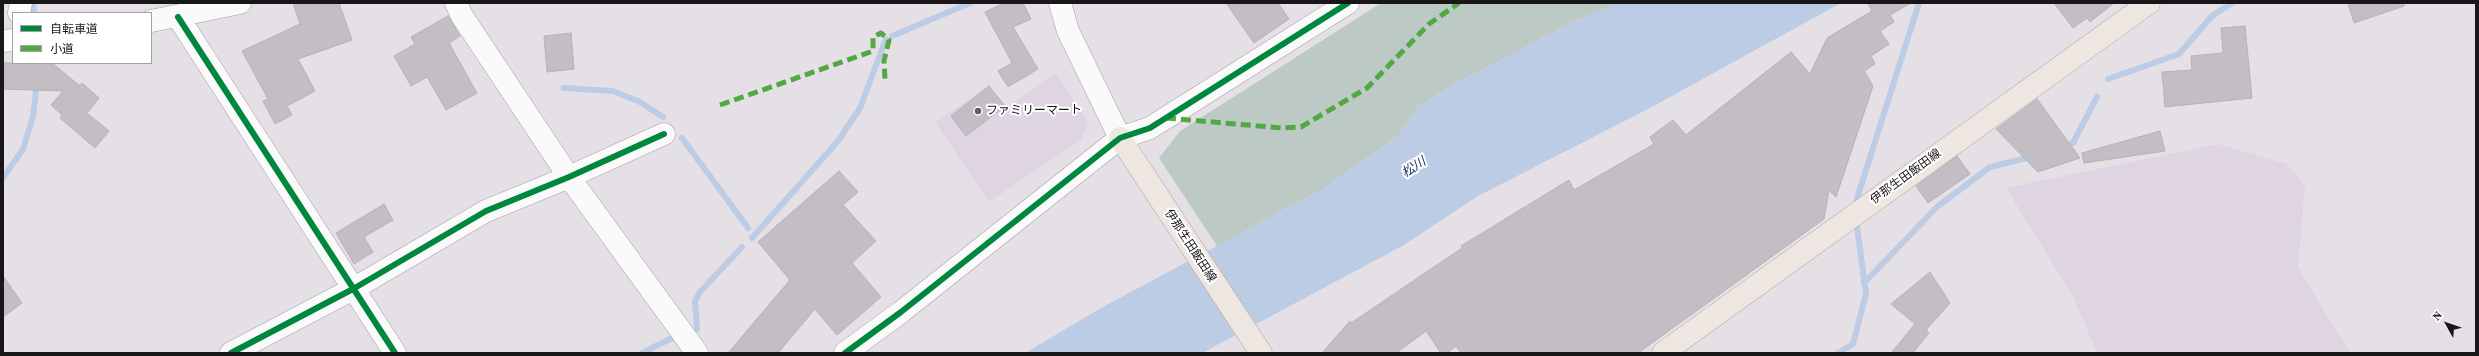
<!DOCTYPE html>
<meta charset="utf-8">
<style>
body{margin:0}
#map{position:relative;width:2479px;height:356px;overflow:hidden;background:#e5e0e6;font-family:"Source Serif 4","Noto Sans JP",serif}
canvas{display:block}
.frame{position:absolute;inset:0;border:4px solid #19161a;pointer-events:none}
.legend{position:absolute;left:12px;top:12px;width:140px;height:52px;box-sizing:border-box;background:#fff;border:1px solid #a3a2a3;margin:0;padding:5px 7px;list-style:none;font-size:12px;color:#19161a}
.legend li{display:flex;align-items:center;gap:8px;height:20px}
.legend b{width:20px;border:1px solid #a3a2a3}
.north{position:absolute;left:2427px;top:304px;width:40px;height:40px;-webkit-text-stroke:3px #fff;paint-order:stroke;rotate:310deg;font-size:11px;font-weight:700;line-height:16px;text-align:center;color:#19161a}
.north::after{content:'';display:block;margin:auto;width:14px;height:18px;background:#19161a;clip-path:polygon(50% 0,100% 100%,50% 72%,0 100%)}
</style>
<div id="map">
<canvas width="2479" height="356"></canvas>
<div class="frame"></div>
<ul class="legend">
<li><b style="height:5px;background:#00873e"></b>自転車道</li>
<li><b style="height:5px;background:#52a942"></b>小道</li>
</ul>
<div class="north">N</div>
</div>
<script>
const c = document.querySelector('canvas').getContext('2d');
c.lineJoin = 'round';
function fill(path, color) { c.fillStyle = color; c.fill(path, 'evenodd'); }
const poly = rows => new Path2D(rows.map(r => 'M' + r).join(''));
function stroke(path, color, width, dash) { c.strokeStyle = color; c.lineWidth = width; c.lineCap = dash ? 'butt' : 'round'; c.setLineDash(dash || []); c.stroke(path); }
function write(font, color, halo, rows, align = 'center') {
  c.font = font + ' "Source Serif 4","Noto Sans JP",serif'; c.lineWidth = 4; c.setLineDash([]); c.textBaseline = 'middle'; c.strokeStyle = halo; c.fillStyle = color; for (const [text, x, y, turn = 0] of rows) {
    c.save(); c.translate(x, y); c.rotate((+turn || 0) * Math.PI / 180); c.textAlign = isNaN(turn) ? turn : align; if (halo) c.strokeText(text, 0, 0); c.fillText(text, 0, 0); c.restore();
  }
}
fill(poly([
 [1056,73,1088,122,1082,139,989,202,935,122,989,86,1004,109],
 [2218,144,2287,164,2305,185,2298,267,2350,353,2097,353,2074,298,2006,188]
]), '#dfd4e1');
fill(poly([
 [1381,3,1619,3,1573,22,1453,85,1417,107,1399,135,1323,189,1217,246,1159,158,1180,131]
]), '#bdc9c4');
fill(poly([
 [1619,3,1841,3,1650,108,1478,196,1404,245,1202,353,1025,353,1101,308,1323,189,1399,135,1417,107,1453,85,1573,22]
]), '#bccce5');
stroke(poly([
 [33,3,34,13],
 [892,36,970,3],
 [2108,79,2179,54,2212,16,2232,3],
 [564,88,613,91,640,102,663,117],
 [682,138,748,228],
 [2063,147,2073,143,2097,97],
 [3,178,23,149,33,116,36,92,33,82],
 [1854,208,1919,3],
 [752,238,838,141,860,108,886,39],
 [1864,283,1937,207,1990,167,2031,157],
 [697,329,695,301,700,292,742,247],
 [642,353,674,337],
 [1838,353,1853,344,1866,294,1856,219]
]), '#bccce5', 6);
const building = poly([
 [293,3,339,3,352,40,298,59,315,91,287,106,292,115,275,124,263,101,268,99,242,51,300,24,293,3],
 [1004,3,1023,3,1031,19,1013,27,1038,69,1008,87,998,71,1012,63,985,12,1004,3],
 [1226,3,1278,3,1289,19,1254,43,1226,3],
 [1868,3,1911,3,1890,15,1894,22,1880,31,1889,44,1871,56,1875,64,1864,71,1873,86,1836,197,1829,190,1824,219,1638,353,1461,353,1456,346,1447,353,1441,353,1426,331,1396,353,1322,353,1350,321,1351,323,1462,248,1461,246,1569,180,1574,190,1654,144,1650,137,1673,120,1686,135,1791,52,1810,74,1827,38,1872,11,1868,3],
 [2054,3,2114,3,2090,22,2087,18,2073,28,2054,3],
 [2348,3,2404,3,2404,6,2354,23,2348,3],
 [448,16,460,36,449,43,477,93,446,110,427,77,411,86,394,56,415,44,411,37,448,16],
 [2245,26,2252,98,2165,107,2162,72,2192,70,2191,56,2223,53,2221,28,2245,26],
 [571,33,574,69,547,72,544,36,571,33],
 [3,63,52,63,80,86,82,83,99,98,87,113,109,131,95,148,60,118,62,115,51,105,63,91,3,89,3,63],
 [989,86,1005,106,966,136,951,116,989,86],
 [2037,99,2080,158,2038,172,1996,129,2037,99],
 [2160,131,2165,151,2084,163,2082,153,2160,131],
 [1957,156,1970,174,1928,203,1916,186,1957,156],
 [839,171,858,192,843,205,876,241,852,263,881,297,837,335,815,309,778,353,728,353,790,280,758,242,839,171],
 [384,204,393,220,364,237,373,252,354,264,336,233,384,204],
 [1930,272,1950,303,1926,330,1929,333,1913,353,1891,353,1915,324,1891,304,1930,272],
 [3,276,22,303,3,317,3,276]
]);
fill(building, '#c2bec3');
stroke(building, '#b5b1b5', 1);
const minor = poly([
 [456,3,462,16,569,177,697,353],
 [1060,3,1068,31,1120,138],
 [19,13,21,3],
 [178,17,395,353],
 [151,21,240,3],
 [3,41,13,40],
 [231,353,353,289,486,211,569,177,664,134],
 [845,353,901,312,1120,138,1150,128,1348,3]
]);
const major = poly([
 [1120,138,1261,353],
 [1663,353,2149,3]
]);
stroke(minor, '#a4a0a4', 23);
stroke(major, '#b0a19a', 23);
stroke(minor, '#fbfafb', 22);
stroke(major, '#eee7e1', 22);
stroke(poly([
 [720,105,873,51,873,37,881,33,889,40,884,61,885,79],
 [1166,118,1282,128,1301,127,1367,88,1429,24,1459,3]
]), '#52a942', 5, [10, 5]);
stroke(poly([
 [178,17,395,353],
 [231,353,353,289,486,211,569,177,664,134],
 [845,353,901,312,1120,138,1150,128,1348,3]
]), '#00873e', 6);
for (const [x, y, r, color] of [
 [978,111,4,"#605d61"]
]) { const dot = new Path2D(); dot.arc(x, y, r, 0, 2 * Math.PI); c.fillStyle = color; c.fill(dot); stroke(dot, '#fff', 1.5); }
write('12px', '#19161a', '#fff', [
 ["ファミリーマート",986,111]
], 'left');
write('12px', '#19161a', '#fff', [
 ["伊那生田飯田線",1906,177,-36],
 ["伊那生田飯田線",1190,246,57]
]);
write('italic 13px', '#10305a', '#fff', [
 ["松川",1414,168,-33]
]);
</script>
